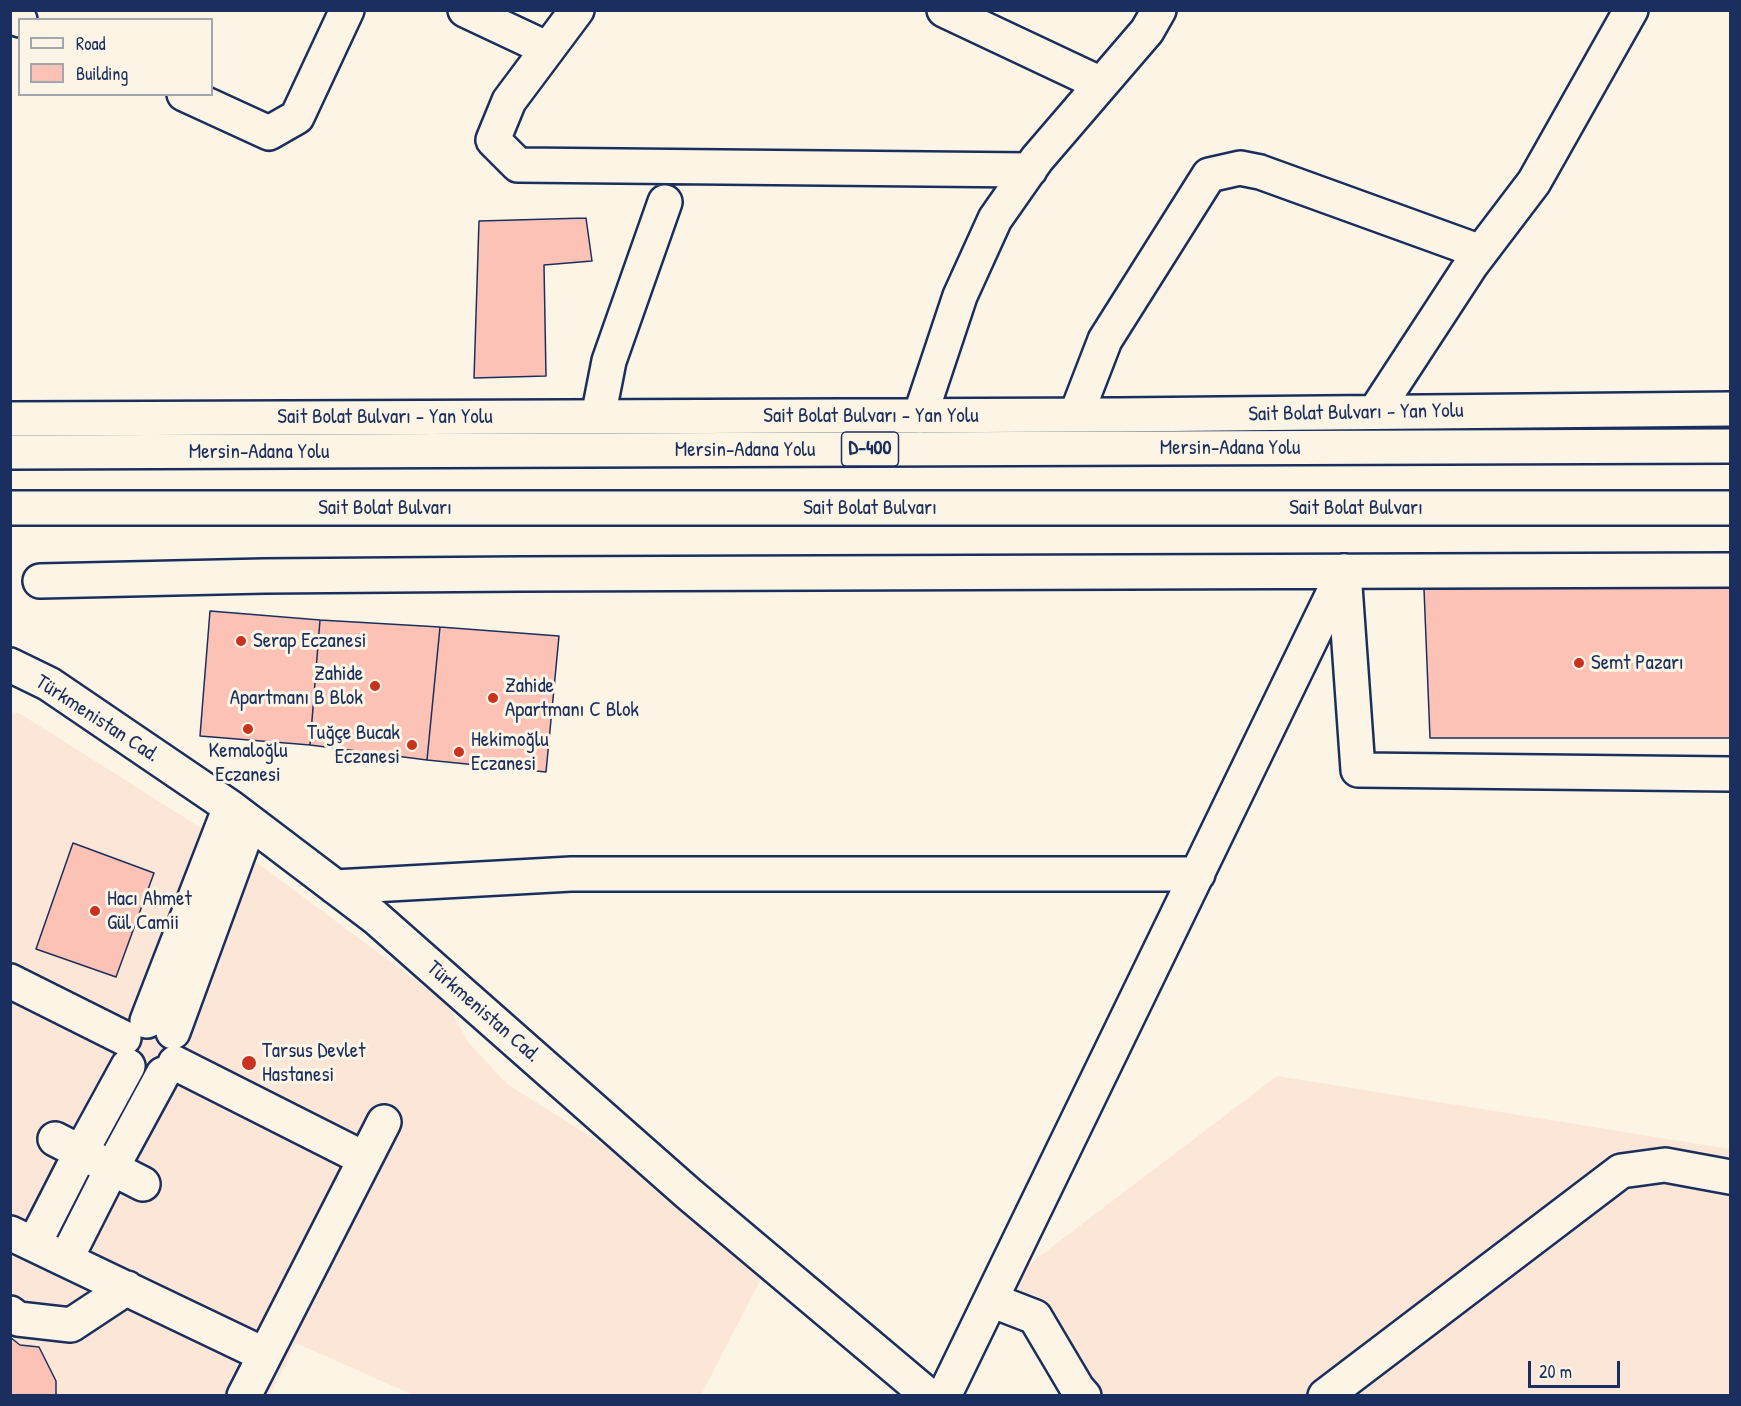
<!DOCTYPE html>
<meta charset="utf-8">
<style>
body{margin:0}
#map{position:relative;width:1741px;height:1406px;overflow:hidden;background:#fcf5e5;font-family:"Patrick Hand",sans-serif}
canvas{display:block}
.frame{position:absolute;inset:0;border:12px solid #1b2f5e;pointer-events:none}
.legend{position:absolute;left:18px;top:18px;width:195px;height:78px;box-sizing:border-box;background:#fcf5e5;border:2px solid #a2a6af;margin:0;padding:8px 10px;list-style:none;font-size:18px;color:#1b2f5e}
.legend li{display:flex;align-items:center;gap:12px;height:30px}
.legend b{width:30px;border:2px solid #a2a6af}
.scale{position:absolute;left:1528px;top:1361px;width:92px;height:27px;box-sizing:border-box;border:3px solid #1b2f5e;border-top:0;padding-left:8px;font-size:18px;line-height:21px;white-space:nowrap;color:#1b2f5e;-webkit-text-stroke:4px #fcf5e5;paint-order:stroke}
</style>
<div id="map">
<canvas width="1741" height="1406"></canvas>
<div class="frame"></div>
<ul class="legend">
<li><b style="height:8px;background:#fcf5e5"></b>Road</li>
<li><b style="height:16px;background:#fdc2b6"></b>Building</li>
</ul>
<div class="scale">20 m</div>
</div>
<script>
const c = document.querySelector('canvas').getContext('2d');
c.lineJoin = 'round';
function fill(path, color) { c.fillStyle = color; c.fill(path, 'evenodd'); }
const poly = rows => new Path2D(rows.map(r => 'M' + r).join(''));
function stroke(path, color, width, dash) { c.strokeStyle = color; c.lineWidth = width; c.lineCap = dash ? 'butt' : 'round'; c.setLineDash(dash || []); c.stroke(path); }
function write(font, color, halo, rows, align = 'center') {
  c.font = font + ' "Patrick Hand",sans-serif'; c.lineWidth = 6; c.setLineDash([]); c.textBaseline = 'middle'; c.strokeStyle = halo; c.fillStyle = color; for (const [text, x, y, turn = 0] of rows) {
    c.save(); c.translate(x, y); c.rotate((+turn || 0) * Math.PI / 180); c.textAlign = isNaN(turn) ? turn : align; if (halo) c.strokeText(text, 0, 0); c.fillText(text, 0, 0); c.restore();
  }
}
fill(poly([
 [10,712,19,713,263,867,447,1004,468,1042,507,1084,618,1154,763,1275,701,1395,413,1395,296,1343,270,1395,11,1395],
 [1277,1076,1730,1149,1730,1395,1106,1395,1007,1281]
]), '#fce6d7');
const building = poly([
 [586,218,592,261,544,265,546,376,474,378,479,221,586,218],
 [1730,586,1730,738,1430,738,1424,589,1730,586],
 [210,611,320,620,310,745,200,736,210,611],
 [320,620,440,627,427,760,310,745,320,620],
 [440,627,559,636,546,772,427,760,440,627],
 [73,843,154,873,116,977,36,949,73,843],
 [10,1337,20,1345,39,1347,56,1381,56,1396,10,1396,10,1337]
]);
fill(building, '#fdc2b6');
stroke(building, '#1b2f5e', 1.5);
const minor = poly([
 [465,10,548,49],
 [577,10,509,101,493,140,518,165,1030,170],
 [944,10,1101,84],
 [10,16,20,20],
 [184,94,269,133,297,117,347,10],
 [1375,412,1471,265,1534,182,1631,10],
 [1076,415,1105,340,1209,175,1240,168,1260,172,1481,252],
 [920,416,960,296,995,219,1037,159,1147,31,1159,10],
 [598,417,609,361,665,202],
 [10,419,1119,415,1730,409],
 [1344,572,1358,770,1730,774],
 [40,581,264,576,520,574,1730,570],
 [10,665,49,684,230,807,375,917,689,1194,929,1396],
 [335,887,571,874,1198,874],
 [10,981,124,1038],
 [147,1021,230,807],
 [173,1032,250,822],
 [175,1063,365,1159],
 [55,1139,143,1184],
 [10,1233,265,1355],
 [34,1244,81,1152,128,1066],
 [66,1259,112,1168,163,1074],
 [991,1300,1035,1317,1077,1388,1084,1396],
 [10,1313,18,1319,71,1325,127,1288],
 [244,1396,384,1122],
 [944,1396,1344,571],
 [1325,1396,1621,1171,1665,1165,1730,1177]
]);
const highway = poly([
 [10,452,1730,446],
 [10,508,1730,508]
]);
stroke(minor, '#1b2f5e', 38);
stroke(highway, '#1b2f5e', 38);
stroke(minor, '#fcf5e5', 33);
stroke(highway, '#fcf5e5', 33);
for (const [x, y, r, color] of [
 [241,641,6,"#c8321e"],
 [1579,663,6,"#c8321e"],
 [375,686,6,"#c8321e"],
 [493,698,6,"#c8321e"],
 [248,729,6,"#c8321e"],
 [412,745,6,"#c8321e"],
 [459,752,6,"#c8321e"],
 [95,911,6,"#c8321e"],
 [249,1063,8,"#c8321e"]
]) { const dot = new Path2D(); dot.arc(x, y, r, 0, 2 * Math.PI); c.fillStyle = color; c.fill(dot); stroke(dot, '#fcf5e5', 2); }
for (const [x, y, w] of [
 [870,449,57]
]) { const box = new Path2D(); box.roundRect(x - w / 2, y - 17, w, 34, 4.5); c.fillStyle = '#fcf5e5'; c.fill(box); stroke(box, '#1b2f5e', 1.5); }
write('bold 20px', '#1b2f5e', null, [
 ["D-400",870,449]
]);
write('21px', '#1b2f5e', '#fcf5e5', [
 ["Sait Bolat Bulvarı - Yan Yolu",1356,413,-1],
 ["Sait Bolat Bulvarı - Yan Yolu",871,416],
 ["Sait Bolat Bulvarı - Yan Yolu",385,417],
 ["Mersin-Adana Yolu",1230,448],
 ["Mersin-Adana Yolu",745,450],
 ["Mersin-Adana Yolu",259,452],
 ["Sait Bolat Bulvarı",385,508],
 ["Sait Bolat Bulvarı",870,508],
 ["Sait Bolat Bulvarı",1356,508],
 ["Türkmenistan Cad.",97,719,33],
 ["Türkmenistan Cad.",483,1012,41]
]);
write('21px', '#1b2f5e', '#fcf5e5', [
 ["Serap Eczanesi",253,641],
 ["Semt Pazarı",1591,663],
 ["Zahide",363,674,"right"],
 ["Apartmanı B Blok",363,698,"right"],
 ["Zahide",505,686],
 ["Apartmanı C Blok",505,710],
 ["Tuğçe Bucak",400,733,"right"],
 ["Eczanesi",400,757,"right"],
 ["Hekimoğlu",471,740],
 ["Eczanesi",471,764],
 ["Kemaloğlu",248,751,"center"],
 ["Eczanesi",248,775,"center"],
 ["Hacı Ahmet",107,899],
 ["Gül Camii",107,923],
 ["Tarsus Devlet",262,1051],
 ["Hastanesi",262,1075]
], 'left');
</script>
